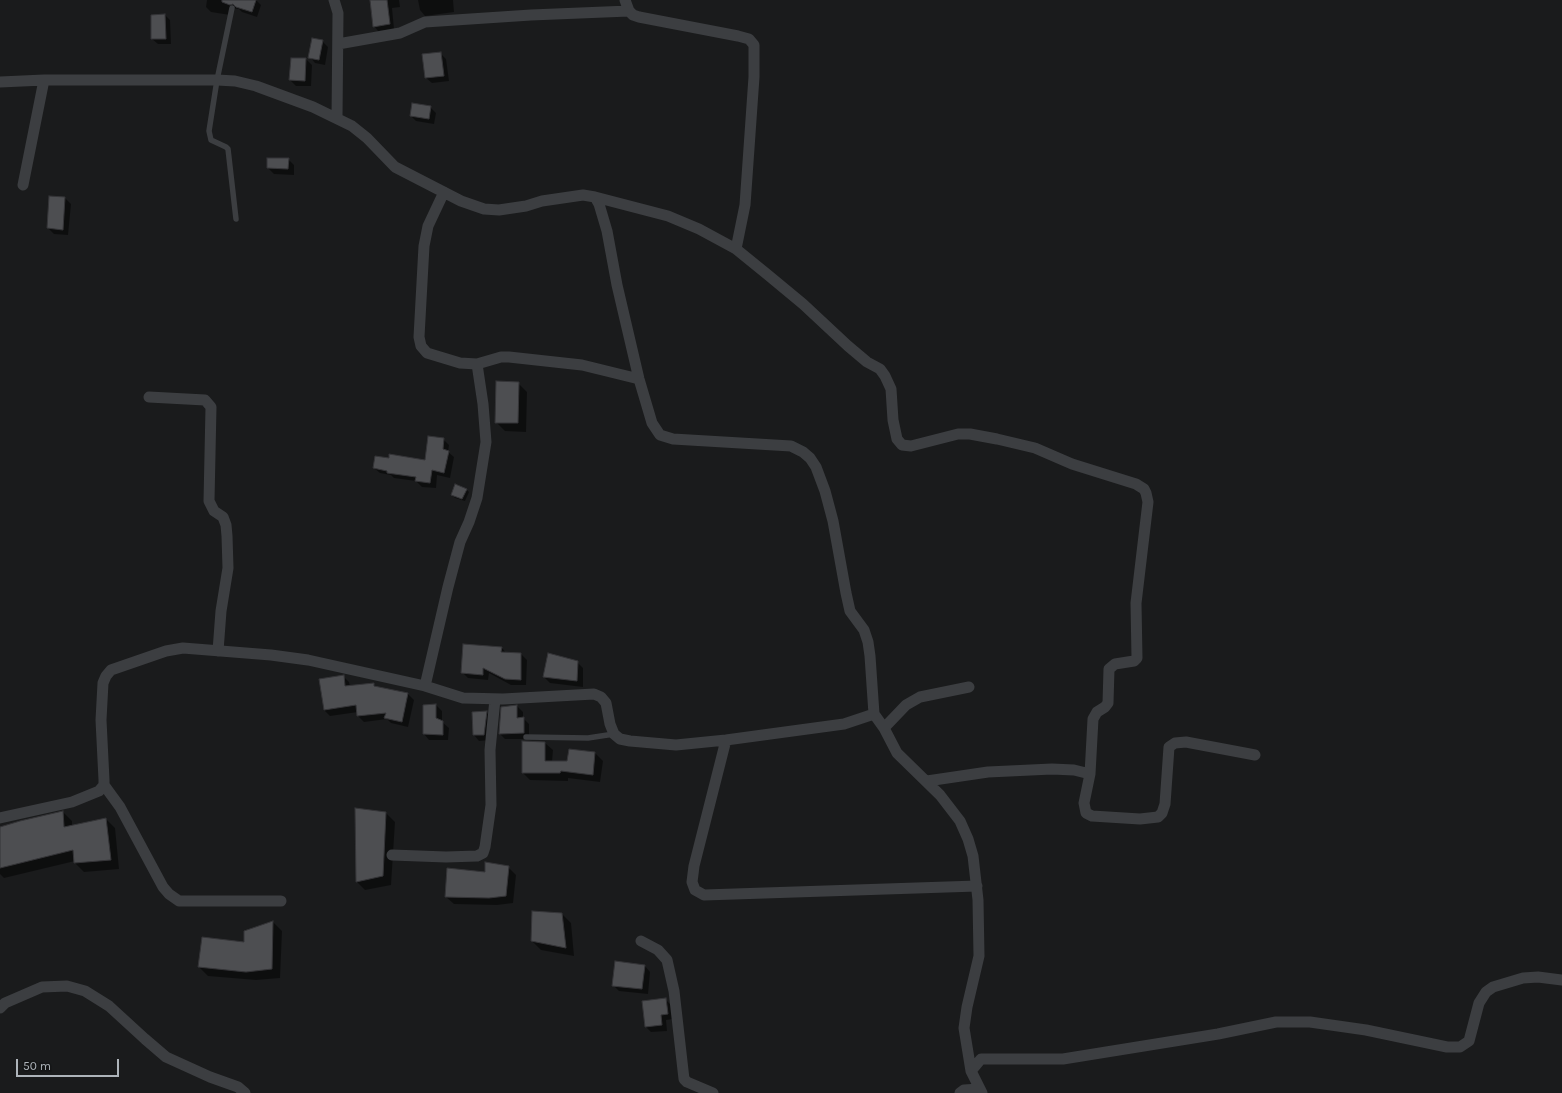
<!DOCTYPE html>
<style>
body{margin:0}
#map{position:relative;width:1562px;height:1093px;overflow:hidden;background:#1a1b1c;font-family:Karla,sans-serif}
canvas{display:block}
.scale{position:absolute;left:16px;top:1059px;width:103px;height:18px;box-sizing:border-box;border:2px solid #aeb4ba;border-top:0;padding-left:5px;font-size:12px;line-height:14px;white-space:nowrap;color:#aeb4ba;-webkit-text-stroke:3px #151617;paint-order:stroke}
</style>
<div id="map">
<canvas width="1562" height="1093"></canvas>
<div class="scale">50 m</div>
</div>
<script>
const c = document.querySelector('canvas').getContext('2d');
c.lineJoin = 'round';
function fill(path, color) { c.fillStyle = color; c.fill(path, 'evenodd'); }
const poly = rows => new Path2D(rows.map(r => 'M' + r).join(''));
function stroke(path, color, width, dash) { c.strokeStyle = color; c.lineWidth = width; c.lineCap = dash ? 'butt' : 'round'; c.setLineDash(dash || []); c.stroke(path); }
fill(poly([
 [207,0,256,0,261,5,257,17,242,12,239,9,231,8,230,15,211,12,206,7],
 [370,0,399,0,400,7,392,8,394,29,378,31,374,26],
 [418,0,453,0,454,12,425,16,420,10],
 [165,15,170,20,171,44,158,44,152,39],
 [322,41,328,47,325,65,315,63,310,57],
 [440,53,446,59,449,81,432,83,426,78],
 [291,59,306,59,312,65,311,86,296,86,290,80],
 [430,107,436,113,434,124,416,121,411,116],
 [288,159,294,165,294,175,274,174,268,168],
 [65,198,71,204,68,235,54,234,48,228],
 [518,383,527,392,526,432,505,431,496,422],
 [443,439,449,445,448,452,454,457,450,478,437,475,436,488,422,487,416,481,394,478,391,475,380,473,374,468,390,459,426,461],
 [455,486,467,490,469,492,465,501,455,498,452,495],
 [502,648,507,654,521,654,527,660,526,685,511,685,489,673,488,680,468,678,462,672],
 [577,662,583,668,583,687,550,683,544,677],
 [343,676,349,682,350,687,373,684,377,687,408,694,414,700,408,727,391,723,387,719,364,722,358,716,358,712,330,716,324,710],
 [436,705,442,711,442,722,449,728,448,740,429,740,424,734,424,706],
 [517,706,523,712,523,718,529,724,529,739,505,739,500,734],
 [486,712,492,718,490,740,479,741,474,735],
 [545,743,553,750,552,762,568,762,569,750,595,753,603,761,600,782,568,778,568,781,530,780,523,773],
 [63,812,72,821,72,826,106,819,115,828,119,869,84,872,75,863,75,861,4,878,0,874,0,828],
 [386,813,395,822,391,885,365,890,357,882],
 [508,867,516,875,513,903,497,905,454,904,446,897,486,874],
 [562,914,571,923,574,956,541,950,532,941],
 [273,922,282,931,280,978,256,980,208,976,199,967,245,943,245,931],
 [645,966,650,972,648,994,619,991,613,985],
 [665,999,671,1005,673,1019,666,1020,667,1031,651,1032,646,1027]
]), '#0007');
const building = poly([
 [222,0,256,0,252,12,236,7,233,4,230,5,222,2,222,0],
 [370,0,387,0,390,24,373,27,370,0],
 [165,14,166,39,151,39,151,15,165,14],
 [312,38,323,40,319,60,308,58,312,38],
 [441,52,444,76,425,78,422,54,441,52],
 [291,58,306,58,305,81,289,80,291,58],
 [412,103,431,106,429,119,410,116,412,103],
 [267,158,289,158,288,169,267,168,267,158],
 [49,196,65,197,63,230,47,228,49,196],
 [496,381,519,382,518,423,495,423,496,381],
 [428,436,444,438,443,449,449,451,444,473,432,470,430,483,415,481,416,477,387,473,387,471,373,468,375,456,389,458,389,454,425,460,428,436],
 [455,484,467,489,462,499,451,495,455,484],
 [463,644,502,647,501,652,521,653,521,680,505,679,483,668,483,675,461,673,463,644],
 [548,653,578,661,577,681,543,677,548,653],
 [344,675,345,686,374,683,374,686,408,693,402,722,384,718,386,713,357,716,356,705,324,710,319,679,344,675],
 [436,704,436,718,443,721,443,735,423,734,423,705,436,704],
 [517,705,517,718,524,717,524,733,499,734,501,707,517,705],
 [487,711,484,735,473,735,472,712,487,711],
 [522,741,545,742,545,761,567,761,569,749,595,752,593,775,561,771,560,773,522,773,522,741],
 [355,808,386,812,383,876,356,882,355,808],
 [63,811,64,827,106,818,111,860,74,863,73,850,0,868,0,827,20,821,63,811],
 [485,862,509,866,506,896,489,898,445,897,447,868,485,872,485,862],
 [532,911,562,913,566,948,531,941,532,911],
 [273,921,272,969,246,972,198,967,202,937,244,942,244,931,273,921],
 [615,961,645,965,642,989,612,986,615,961],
 [666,998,668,1014,661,1015,662,1025,645,1027,642,1001,666,998]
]);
fill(building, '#4d4e51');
stroke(building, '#353538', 1);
stroke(poly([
 [232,8,217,80,209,131,211,140,226,147,228,149,236,219],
 [526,737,588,738,614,734]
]), '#3c3e41', 5.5);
stroke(poly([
 [334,0,338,13,337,118],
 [625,0,629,11,633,15,639,17,738,36,749,39,754,45,754,77,745,205,736,249],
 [338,44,400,33,425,22,531,15,629,11],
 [0,82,44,80,217,80,235,81,256,86,313,107,352,126,367,138,395,167,461,201,484,209,499,210,526,206,542,201,583,195,595,197,599,204,607,231,617,285,639,379,652,423,660,435,673,439,791,446,803,452,810,458,816,467,825,491,833,521,846,593,850,611,864,630,868,642,870,656,874,714],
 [23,185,44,80],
 [595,197,668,216,699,229,736,249,768,275,803,304,848,346,867,362,880,369,885,376,891,389,893,420,897,439,902,445,911,446,958,434,970,434,997,439,1035,448,1072,464,1136,484,1144,489,1146,493,1148,502,1136,603,1137,658,1134,661,1115,664,1109,669,1108,703,1105,707,1097,712,1093,719,1090,774,1074,770,1052,769,988,772,927,781],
 [477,364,501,357,509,357,582,365,639,379],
 [149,397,205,400,211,407,209,501,214,511,223,517,226,525,227,536,228,568,221,611,218,651],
 [425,686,448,587,460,542,469,522,477,498,486,442,483,404,477,364,460,363,427,353,421,346,419,337,424,246,428,226,444,192],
 [884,728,906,705,920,697,969,687],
 [726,740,694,866,692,882,695,890,704,895,977,886],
 [1090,774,1084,803,1086,813,1092,816,1140,819,1158,817,1162,813,1165,804,1169,747,1175,743,1186,742,1255,755],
 [104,785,120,807,163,887,169,894,179,901,281,901],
 [0,818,72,802,99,791,104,785,104,780,101,720,103,683,106,676,111,670,166,651,183,648,271,655,308,660,425,686,463,698,503,699,594,694,601,697,606,703,610,724,614,734,620,739,630,741,676,745,726,740,844,724,874,714,884,728,897,753,940,795,960,821,968,839,973,856,978,900,979,956,967,1007,964,1028,971,1071,982,1093],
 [392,855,446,857,477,856,483,853,485,847,491,805,490,750,495,699],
 [641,941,658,950,667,960,674,991,684,1079,687,1082,713,1093],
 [0,1008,5,1003,42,987,67,986,85,991,109,1006,145,1039,166,1057,210,1077,238,1087,245,1093],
 [971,1071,981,1059,1063,1059,1218,1034,1276,1022,1310,1022,1366,1030,1447,1047,1460,1047,1469,1041,1479,1003,1486,992,1493,987,1523,978,1538,977,1562,980],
 [960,1093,964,1090,979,1089]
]), '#3c3e41', 11);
</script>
